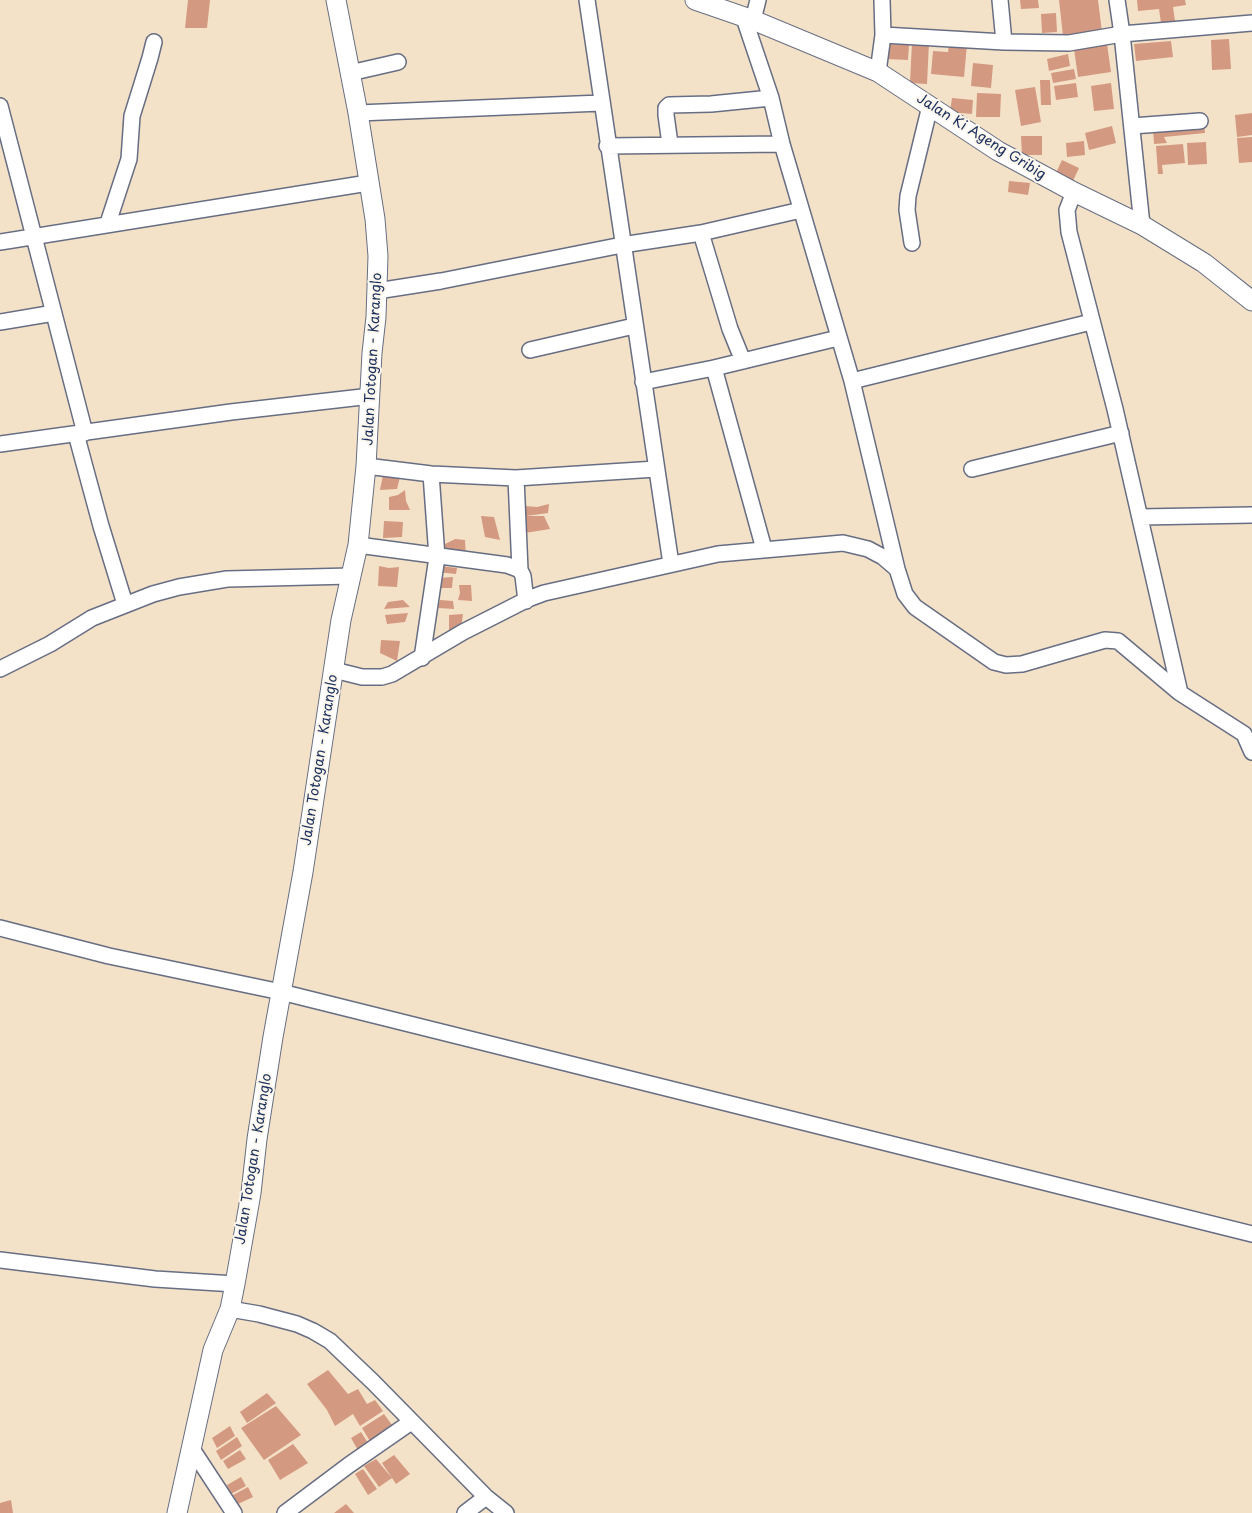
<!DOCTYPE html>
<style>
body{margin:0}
canvas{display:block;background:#f4e2c8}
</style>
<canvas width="1252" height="1513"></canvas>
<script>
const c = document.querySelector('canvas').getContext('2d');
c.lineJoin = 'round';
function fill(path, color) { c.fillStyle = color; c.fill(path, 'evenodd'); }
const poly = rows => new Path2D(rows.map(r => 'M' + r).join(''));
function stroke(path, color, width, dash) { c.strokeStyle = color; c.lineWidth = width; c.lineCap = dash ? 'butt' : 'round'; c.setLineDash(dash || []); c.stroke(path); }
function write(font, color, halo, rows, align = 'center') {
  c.font = font + ' "Playpen Sans",sans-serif'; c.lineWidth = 4; c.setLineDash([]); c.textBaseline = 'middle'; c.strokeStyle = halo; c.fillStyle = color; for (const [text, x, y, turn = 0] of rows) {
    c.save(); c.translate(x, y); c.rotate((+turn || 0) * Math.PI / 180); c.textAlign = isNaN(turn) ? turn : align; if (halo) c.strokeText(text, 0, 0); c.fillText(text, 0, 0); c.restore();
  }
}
fill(poly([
 [188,0,210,0,207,28,185,28],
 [1020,0,1038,0,1039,8,1021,9],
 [1059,0,1098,0,1102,32,1063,36],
 [1137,0,1185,0,1186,5,1173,7,1175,21,1161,23,1159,9,1138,11],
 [1056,13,1057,32,1042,33,1041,14],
 [1229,39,1231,69,1212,70,1211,40],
 [1171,41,1173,57,1136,61,1134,44],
 [912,42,929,43,927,84,910,83],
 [886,44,909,45,908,60,885,59],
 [949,44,967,45,964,77,931,74,933,51,948,52],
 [1107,44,1111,72,1078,77,1074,49],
 [1068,54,1070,66,1049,71,1047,59],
 [973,63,993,65,991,88,971,86],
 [1074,69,1076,79,1053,83,1051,73],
 [1040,80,1050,80,1051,105,1041,105],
 [1076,83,1078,97,1056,100,1054,86],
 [1111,83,1114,109,1094,111,1091,86],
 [1035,87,1041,122,1021,126,1015,90],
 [977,93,1001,94,1000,117,976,117],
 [952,98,973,100,972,114,950,112],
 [1252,113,1252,135,1237,137,1235,115],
 [1204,124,1205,133,1164,137,1167,143,1154,144,1153,129],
 [1112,126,1116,143,1089,150,1085,133],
 [1021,136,1042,136,1042,155,1022,155],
 [1252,137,1252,162,1239,163,1237,138],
 [1084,141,1085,155,1067,157,1066,143],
 [1206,142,1207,164,1188,165,1187,143],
 [1183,144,1185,163,1162,165,1163,174,1158,174,1156,146],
 [1062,160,1079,168,1072,183,1055,175],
 [1009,181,1030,183,1028,195,1008,192],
 [383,475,400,477,397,489,380,490],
 [405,490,406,501,410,510,389,510,389,497,398,495],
 [549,504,548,513,526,516,525,506,537,507],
 [481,516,494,517,500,540,485,537],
 [526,516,544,516,550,529,525,533],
 [384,521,403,522,402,537,383,538],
 [455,539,465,540,466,557,443,554,441,546],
 [379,566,389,568,399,567,397,587,378,586],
 [440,566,457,568,456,574,436,572],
 [453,577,452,588,439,588,438,578],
 [459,585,471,585,472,601,458,600,460,593],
 [403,600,410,607,384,609,388,602],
 [440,600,453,601,454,609,438,608],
 [408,613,405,622,387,624,385,615],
 [463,614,461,628,449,630,449,615],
 [381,640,400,641,397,661,380,653],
 [328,1370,348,1394,358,1389,367,1404,375,1400,383,1411,360,1426,353,1414,335,1426,327,1410,307,1384],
 [267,1393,276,1403,247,1423,240,1412],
 [276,1406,301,1435,264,1460,241,1428],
 [384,1414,395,1429,371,1443,362,1428],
 [230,1426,235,1436,217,1448,212,1438],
 [361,1432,370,1446,359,1452,351,1438],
 [237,1437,242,1446,221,1460,216,1451],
 [293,1444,308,1463,280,1480,268,1460],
 [240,1450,246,1459,228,1469,223,1461],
 [394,1455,410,1474,396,1484,382,1463],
 [376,1459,392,1478,379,1487,364,1466],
 [363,1469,377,1489,368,1495,355,1474],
 [241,1477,246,1486,231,1494,227,1485],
 [248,1487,253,1497,238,1504,233,1495],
 [11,1500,13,1513,0,1513,0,1503],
 [346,1504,354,1513,334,1513]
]), '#d49981');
const minor = poly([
 [587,0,671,564],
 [1000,0,1004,42],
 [1117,0,1122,34,1142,225],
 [744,18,771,98,782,144,852,381,897,569],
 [753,20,758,0],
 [883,35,1004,42,1069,43,1122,34,1252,23],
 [878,72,883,35,882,0],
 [350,73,398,62],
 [0,106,85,433],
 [358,113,601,103],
 [1132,126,1200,121],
 [670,144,666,115,666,108,669,105,711,104,771,98],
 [607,146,782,144],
 [1074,192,1067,210,1069,232,1115,409,1180,693],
 [108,223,129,159,132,116,150,58,154,42],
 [701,233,730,329,743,361],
 [0,242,368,183],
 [912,243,907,210,908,196,930,106],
 [377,291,441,281,622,245,701,233,801,210],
 [0,322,54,313],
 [530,350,634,326],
 [714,368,764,549],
 [852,381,1091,322],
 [643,382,714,368,838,338],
 [76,434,101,526,125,604],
 [0,444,231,412,371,396],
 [366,466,431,474,516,478,656,469],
 [972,469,1121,433],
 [516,478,520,570],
 [1140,517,1252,515],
 [358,545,507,565,515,568,520,570,523,576,526,601],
 [422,658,437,557,431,474],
 [0,669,50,644,92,618,153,594,179,587,227,579,351,576],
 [334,670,362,677,382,677,392,674,463,632,528,599,544,593,718,554,843,543,868,549,883,557,897,569,905,594,915,607,994,662,1006,665,1022,664,1105,640,1118,641,1180,693,1244,734,1252,752],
 [0,928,109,956,281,992,1252,1234],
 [0,1260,155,1279,235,1284],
 [230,1309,259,1314,297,1324,313,1331,330,1341,373,1382,486,1497,506,1513],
 [192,1449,234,1513],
 [285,1513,349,1465,411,1422],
 [465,1513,486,1497]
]);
const major = poly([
 [695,0,753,20,878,72,998,151,1074,192,1142,225,1204,263,1252,301],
 [177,1513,213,1350,230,1309,235,1284,251,1193,257,1139,273,1037,303,872,341,620,358,545,366,466,372,353,376,317,378,256,375,219,358,113,336,0]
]);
stroke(minor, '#676e83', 18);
stroke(major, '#676e83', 21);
stroke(minor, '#fff', 15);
stroke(major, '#fff', 19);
write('14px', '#1b2f5e', '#fbf7ec', [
 ["Jalan Ki Ageng Gribig",981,137,32],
 ["Jalan Totogan - Karanglo",373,359,-87],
 ["Jalan Totogan - Karanglo",320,760,-81],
 ["Jalan Totogan - Karanglo",254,1159,-81]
]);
</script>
